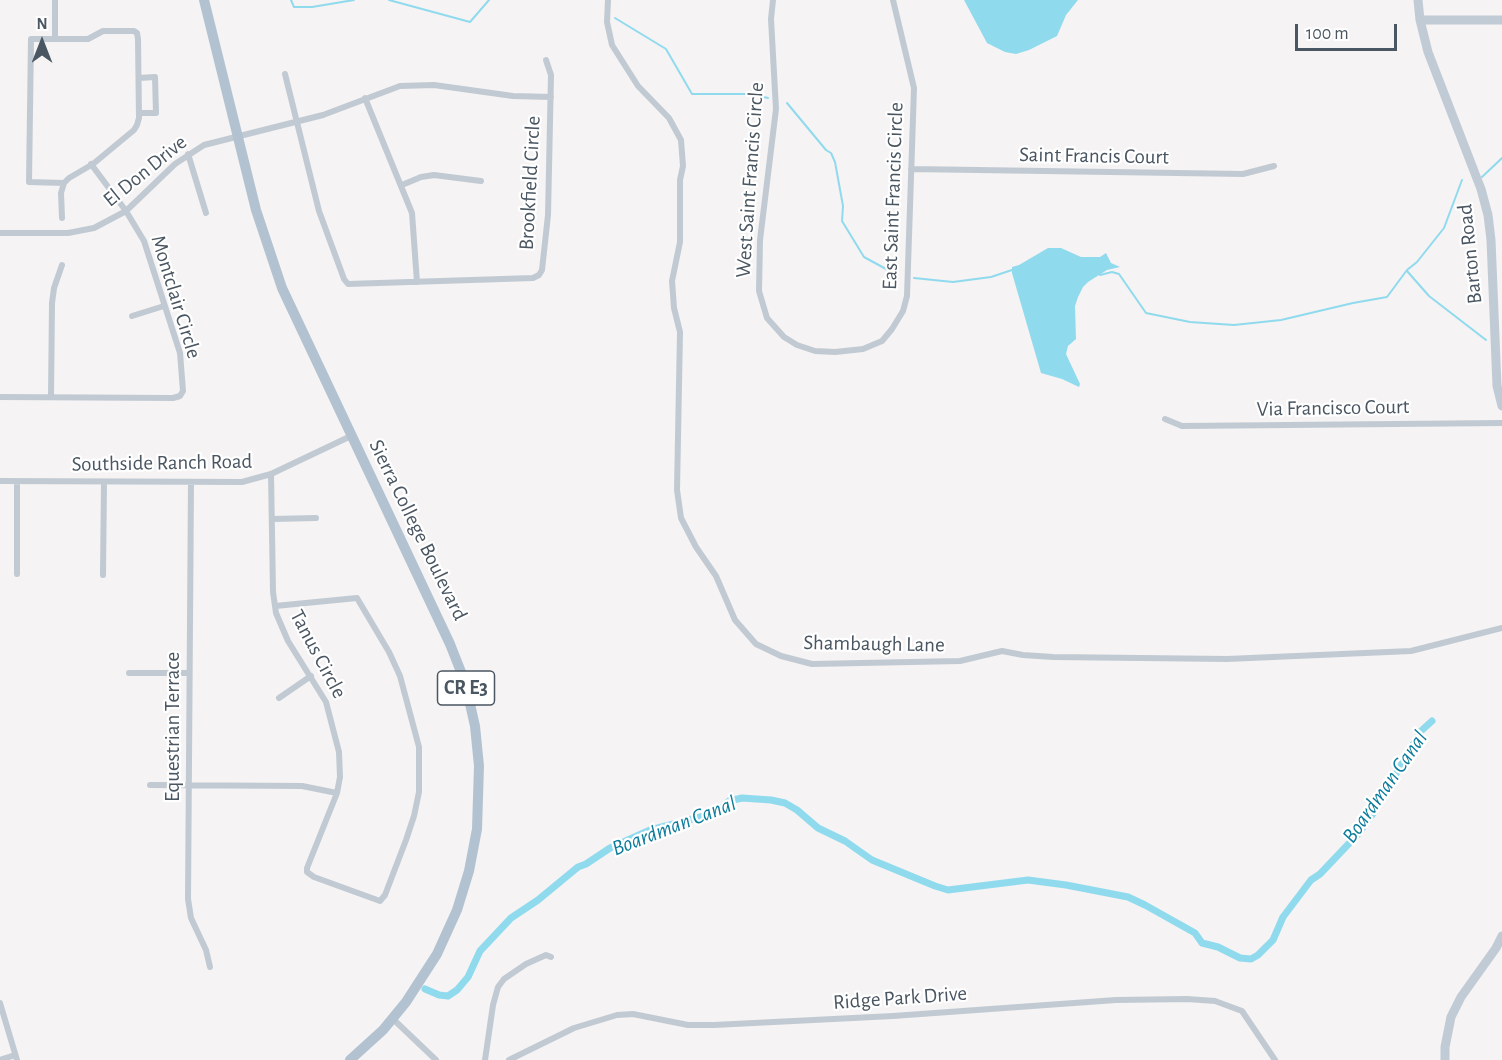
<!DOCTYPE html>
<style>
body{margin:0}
#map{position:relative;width:1502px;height:1060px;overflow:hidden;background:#f5f3f3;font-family:"Alegreya Sans",sans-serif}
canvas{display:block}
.north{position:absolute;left:12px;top:12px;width:60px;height:60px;-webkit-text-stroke:4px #fff;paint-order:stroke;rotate:0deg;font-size:16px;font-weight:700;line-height:24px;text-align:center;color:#4a5661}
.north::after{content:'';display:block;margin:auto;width:21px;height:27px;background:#4a5661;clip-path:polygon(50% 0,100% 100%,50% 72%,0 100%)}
.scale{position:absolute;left:1295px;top:24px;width:102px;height:27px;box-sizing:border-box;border:3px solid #4a5661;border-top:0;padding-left:8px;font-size:18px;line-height:21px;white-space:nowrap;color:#4a5661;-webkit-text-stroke:4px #fff;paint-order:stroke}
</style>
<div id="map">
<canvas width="1502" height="1060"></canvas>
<div class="north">N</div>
<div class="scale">100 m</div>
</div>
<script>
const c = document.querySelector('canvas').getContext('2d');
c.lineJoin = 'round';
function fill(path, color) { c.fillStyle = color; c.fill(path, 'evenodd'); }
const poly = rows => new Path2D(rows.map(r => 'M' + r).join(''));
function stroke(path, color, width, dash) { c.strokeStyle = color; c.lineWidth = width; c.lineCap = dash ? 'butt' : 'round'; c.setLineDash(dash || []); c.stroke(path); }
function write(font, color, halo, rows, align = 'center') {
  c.font = font + ' "Alegreya Sans",sans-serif'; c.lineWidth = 4.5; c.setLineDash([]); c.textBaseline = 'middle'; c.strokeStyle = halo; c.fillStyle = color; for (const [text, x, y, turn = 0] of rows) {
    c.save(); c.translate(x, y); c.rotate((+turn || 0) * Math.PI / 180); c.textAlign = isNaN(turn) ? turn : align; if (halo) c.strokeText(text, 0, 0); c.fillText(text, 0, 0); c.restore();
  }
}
fill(poly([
 [964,0,1078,0,1066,15,1057,36,1029,50,1016,54,1005,52,987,43],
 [1048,248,1061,248,1081,257,1100,257,1106,253,1111,263,1120,267,1107,270,1088,282,1083,287,1078,297,1075,306,1076,339,1068,346,1066,354,1080,384,1079,387,1062,379,1041,373,1012,273,1012,267,1019,265]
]), '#90daee');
stroke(poly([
 [291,0,294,7,312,7,354,0],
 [389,0,470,22,489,0],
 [615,18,666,49,692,94,751,94,768,98],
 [787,103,826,150,831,153,835,162,843,206,842,221,864,257,897,275],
 [1482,177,1502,158],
 [1407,271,1429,296,1486,340],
 [1100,275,1112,272,1119,274,1146,313,1190,322,1234,325,1281,320,1353,303,1387,297,1407,270,1417,262,1444,228,1462,180],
 [914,278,953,282,991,277,1012,270]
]), '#90daee', 2);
stroke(poly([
 [425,989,439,995,448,996,457,990,468,977,480,951,511,918,538,900,578,867,586,864,610,848,650,830,716,813,729,801,742,798,771,800,785,803,797,810,818,828,845,841,872,860,935,886,948,890,1028,880,1066,885,1128,897,1145,905,1195,933,1202,943,1218,947,1240,958,1251,959,1258,955,1273,940,1283,917,1311,880,1320,874,1358,834,1372,815,1421,731,1432,721]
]), '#90daee', 7);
stroke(poly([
 [608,0,607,22,612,45,638,86,669,118,681,140,683,166,680,180,680,242,672,281,674,308,680,332,677,490,681,518,696,547,716,576,735,620,756,644,781,656,812,664,960,661,1002,651,1023,655,1053,657,1227,659,1411,651,1502,628],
 [773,0,771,19,776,109,760,240,759,291,767,318,784,337,797,345,815,351,835,352,863,349,882,341,892,329,903,311,907,296,914,88,893,0],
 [55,39,55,0],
 [285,74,319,211,344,279,348,284,533,278,539,275,542,270,548,215,551,75,546,60],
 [139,78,155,77,156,113,139,113],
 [365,98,412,213,417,282],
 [188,154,206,213],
 [911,169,1243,174,1274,166],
 [402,185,421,177,434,175,481,181],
 [62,218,61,193,64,183,69,178,93,164,134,130,137,125,139,118,138,39,137,33,134,31,103,31,88,39,31,39,29,182,64,183],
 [0,233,68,233,94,228,126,211,175,164,204,145,323,115,400,86,434,85,513,96,551,97],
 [132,316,164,306],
 [0,397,173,398,180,396,183,391,180,353,144,241,126,211,91,164],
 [51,397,52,303,54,288,62,265],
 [1165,419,1182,426,1502,423],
 [271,474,273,592,276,613,288,641,326,702,339,752,340,777,337,793,307,868,307,872,314,877,380,901,385,895,406,840,414,816,419,792,419,747,400,676,389,652,357,598,275,606],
 [0,481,242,482,271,474,351,436],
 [191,483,188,899,191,918,206,950,210,967],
 [272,519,316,518],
 [17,574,17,482],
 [103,575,104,482],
 [129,673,189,673],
 [279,698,311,676],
 [150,785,302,786,337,793],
 [0,1003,17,1060],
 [393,1019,436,1060],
 [0,1060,15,1055],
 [485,1060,493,1005,498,987,504,979,526,964,546,955,551,957],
 [509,1060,574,1028,617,1015,633,1014,688,1025,714,1025,893,1016,1116,1000,1187,999,1215,1001,1242,1011,1275,1060]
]), '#c1cad2', 6);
stroke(poly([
 [1418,0,1420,20,1428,52,1481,189,1488,215,1491,240,1497,386,1502,406],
 [1420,20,1502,20],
 [1445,1060,1445,1047,1451,1017,1461,997,1496,948,1502,936]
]), '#c1cbd6', 9);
stroke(poly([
 [204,0,256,210,282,288,450,644,465,682,475,726,479,766,477,829,469,871,457,910,437,954,406,1002,383,1030,350,1060]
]), '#b3c2d1', 10);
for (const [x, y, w] of [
 [466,688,57]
]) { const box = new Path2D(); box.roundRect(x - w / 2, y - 17, w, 34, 4.5); c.fillStyle = '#fff'; c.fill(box); stroke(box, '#4a5661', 1.5); }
write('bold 20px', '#4a5661', null, [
 ["CR E3",466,688]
]);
write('21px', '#4a5661', '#fff', [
 ["Saint Francis Court",1094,156,1],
 ["El Don Drive",145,171,-39],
 ["West Saint Francis Circle",750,180,-86],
 ["Brookfield Circle",530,183,-87],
 ["East Saint Francis Circle",893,196,-88],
 ["Barton Road",1470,254,-96],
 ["Montclair Circle",176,297,73],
 ["Via Francisco Court",1333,408,-1],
 ["Southside Ranch Road",162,463,-1],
 ["Sierra College Boulevard",418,530,64],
 ["Shambaugh Lane",874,644,1],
 ["Tanus Circle",318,654,62],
 ["Equestrian Terrace",173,727,-90],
 ["Ridge Park Drive",900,998,-4]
]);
write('italic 22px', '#0c7c9b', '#fff', [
 ["Boardman Canal",1385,787,-55],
 ["Boardman Canal",674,826,-21]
]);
</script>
